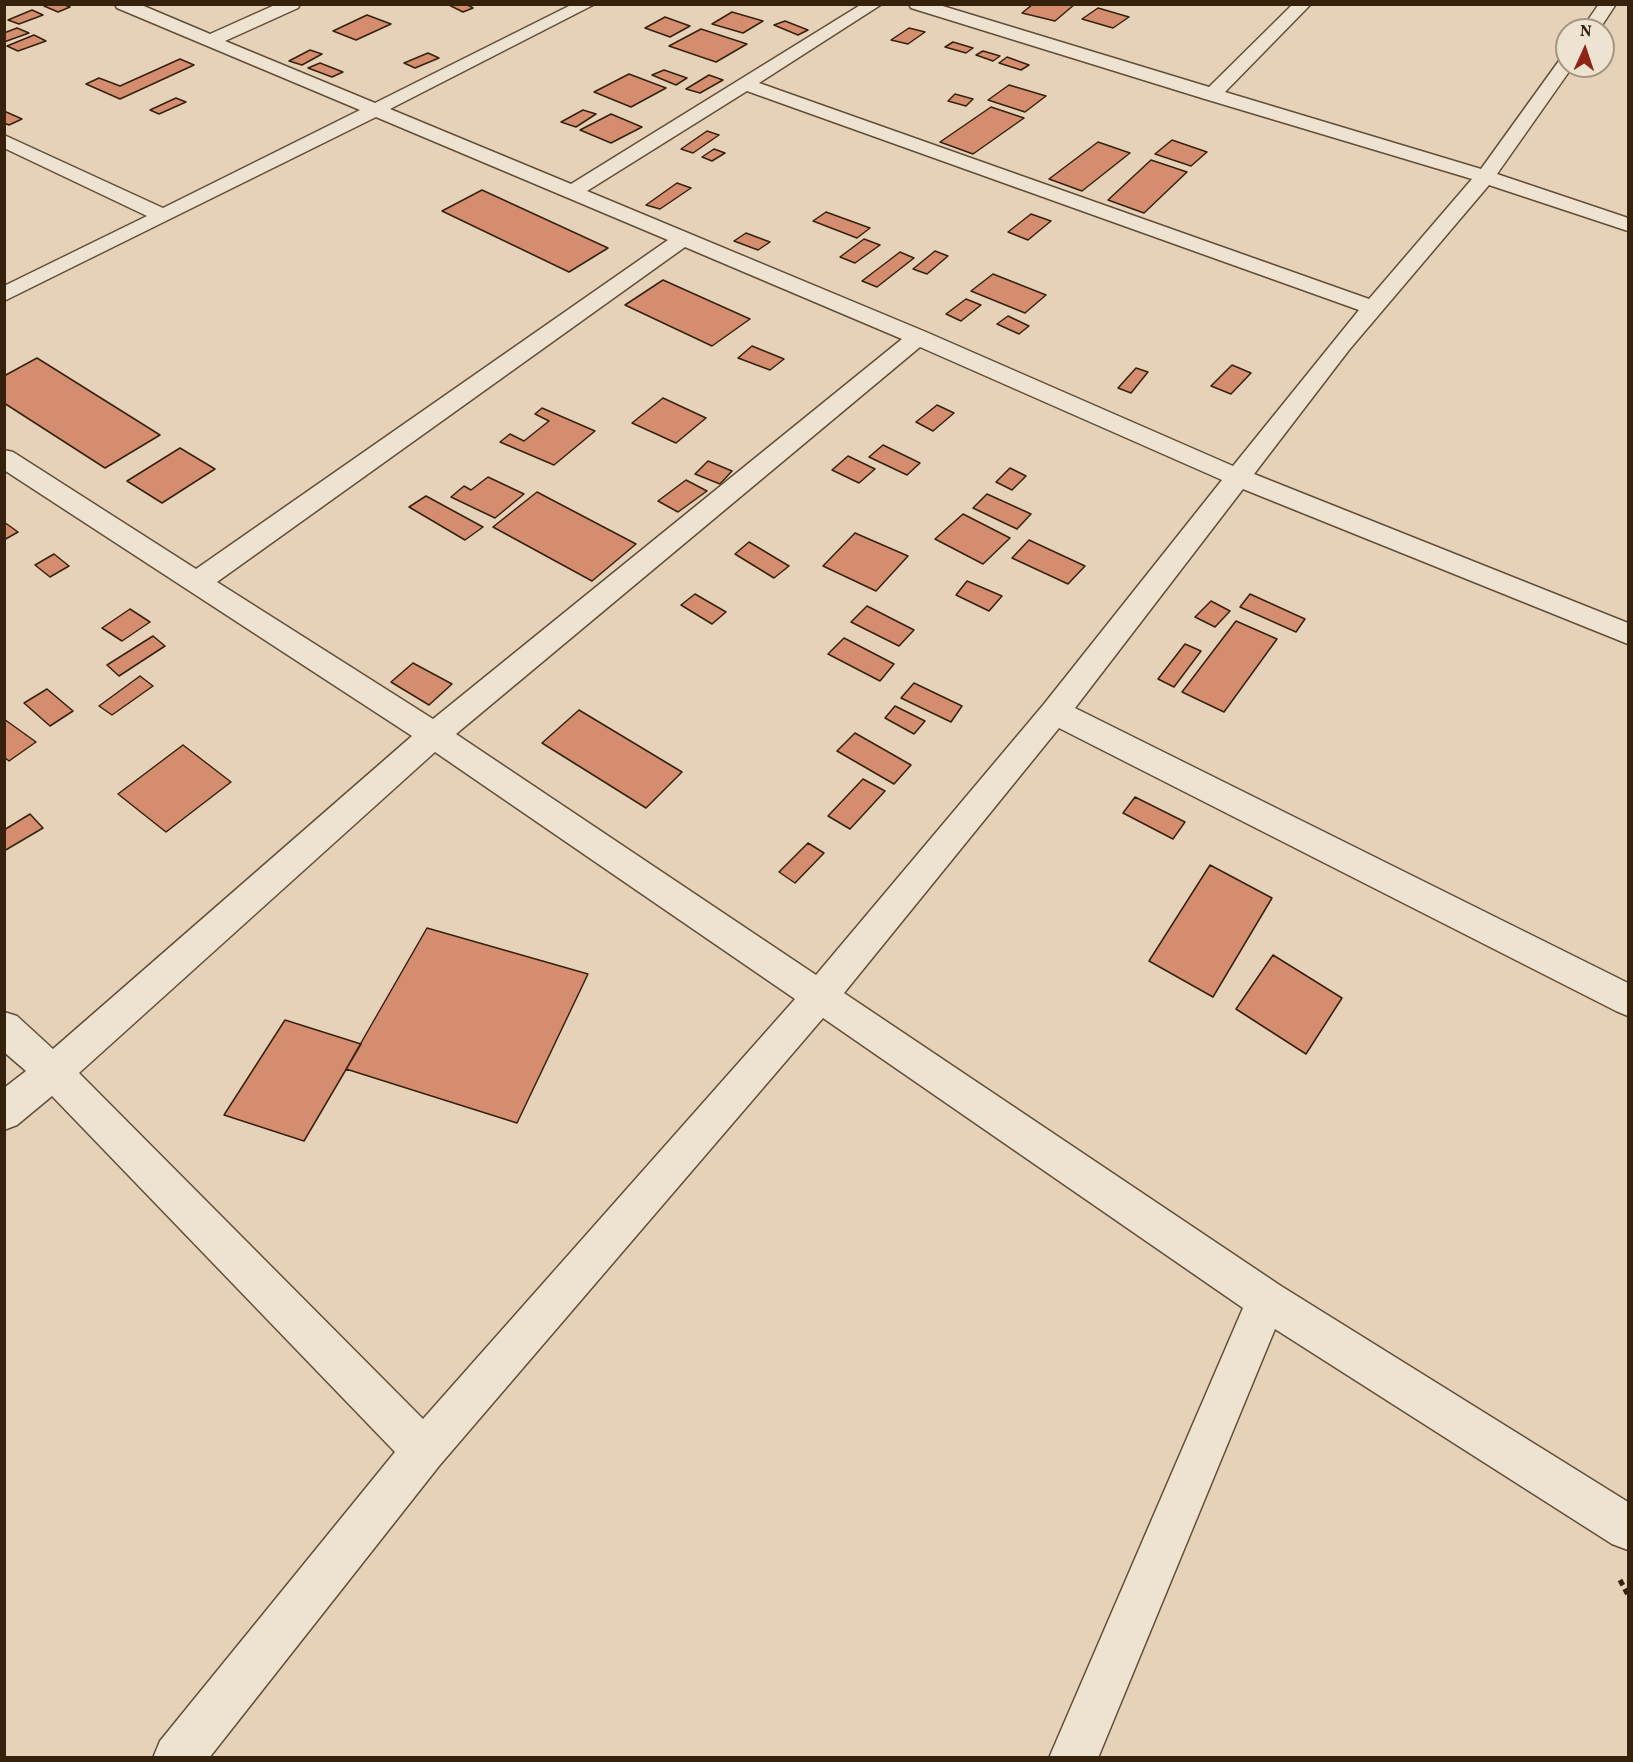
<!DOCTYPE html>
<style>
body{margin:0}
#map{position:relative;width:1633px;height:1762px;overflow:hidden;background:#e5d2b8;font-family:Vollkorn,serif}
canvas{display:block}
.frame{position:absolute;inset:0;border:6px solid #36220c;pointer-events:none}
.north{position:absolute;left:1555px;top:18px;width:60px;height:60px;box-sizing:border-box;background:#eee2d1;border:2px solid #a49582;border-radius:50%;rotate:3deg;font-size:16px;font-weight:700;line-height:24px;text-align:center;color:#36220c}
.north::after{content:'';display:block;margin:auto;width:21px;height:27px;background:#8f2418;clip-path:polygon(50% 0,100% 100%,50% 72%,0 100%)}
</style>
<div id="map">
<canvas width="1633" height="1762"></canvas>
<div class="frame"></div>
<div class="north">N</div>
</div>
<script>
const c = document.querySelector('canvas').getContext('2d');
c.lineJoin = 'round';
function fill(path, color) { c.fillStyle = color; c.fill(path, 'evenodd'); }
const poly = rows => new Path2D(rows.map(r => 'M' + r).join(''));
function stroke(path, color, width, dash) { c.strokeStyle = color; c.lineWidth = width; c.lineCap = dash ? 'butt' : 'round'; c.setLineDash(dash || []); c.stroke(path); }
const building = poly([
 [48,4,62,4,70,7,58,12,44,6,48,4],
 [447,4,466,4,473,8,463,12,447,4],
 [1033,4,1075,4,1055,21,1022,13,1033,4],
 [1098,8,1129,17,1113,28,1082,19,1098,8],
 [32,10,43,15,19,24,8,20,32,10],
 [732,12,763,21,743,33,712,24,732,12],
 [367,15,391,24,356,40,333,31,367,15],
 [665,17,690,26,670,37,645,28,665,17],
 [785,21,808,30,798,35,774,25,785,21],
 [17,28,29,33,4,42,4,33,17,28],
 [909,28,925,32,908,44,891,40,909,28],
 [701,29,747,44,716,62,669,46,701,29],
 [34,35,46,41,18,51,7,46,34,35],
 [953,42,973,48,966,53,945,47,953,42],
 [310,50,322,54,302,65,289,61,310,50],
 [983,51,1000,56,993,61,976,55,983,51],
 [428,53,439,58,415,68,404,63,428,53],
 [1007,57,1029,65,1021,70,999,63,1007,57],
 [180,59,194,65,120,99,86,84,99,78,120,86,180,59],
 [320,63,343,72,332,77,308,68,320,63],
 [664,70,687,78,676,85,652,75,664,70],
 [629,74,666,88,631,107,594,92,629,74],
 [709,75,723,80,700,93,686,89,709,75],
 [1009,85,1046,96,1025,112,988,100,1009,85],
 [955,94,973,99,966,106,948,101,955,94],
 [176,98,186,102,159,114,150,110,176,98],
 [991,107,1024,118,973,154,940,142,991,107],
 [583,110,596,114,576,127,561,122,583,110],
 [4,111,22,119,9,125,4,123,4,111],
 [611,114,642,127,611,143,580,130,611,114],
 [707,131,719,135,693,153,681,149,707,131],
 [1172,140,1207,152,1191,166,1155,154,1172,140],
 [1098,142,1130,153,1082,191,1049,179,1098,142],
 [714,149,725,153,712,161,702,157,714,149],
 [1151,160,1187,172,1144,213,1108,200,1151,160],
 [677,183,691,188,660,209,646,205,677,183],
 [482,190,608,248,569,272,442,211,482,190],
 [826,212,870,228,857,238,813,221,826,212],
 [1031,214,1051,221,1028,240,1008,232,1031,214],
 [746,233,770,242,758,250,734,241,746,233],
 [864,239,880,245,855,263,840,257,864,239],
 [935,251,948,256,927,274,913,269,935,251],
 [900,252,914,258,877,287,862,281,900,252],
 [993,274,1046,295,1025,313,971,291,993,274],
 [663,280,750,319,712,346,625,305,663,280],
 [966,299,981,305,961,321,946,314,966,299],
 [1008,316,1029,326,1019,334,997,324,1008,316],
 [752,346,784,359,770,370,738,358,752,346],
 [37,358,160,435,105,468,4,403,4,376,37,358],
 [1232,365,1251,373,1231,394,1211,386,1232,365],
 [1136,368,1148,372,1131,393,1118,388,1136,368],
 [663,398,706,418,676,443,632,423,663,398],
 [937,405,954,413,933,431,916,422,937,405],
 [542,408,595,431,554,465,500,442,510,434,524,441,549,421,535,414,542,408],
 [883,445,920,463,907,475,869,457,883,445],
 [180,448,215,469,162,503,127,481,180,448],
 [848,456,875,469,859,483,832,470,848,456],
 [708,461,732,471,720,484,695,474,708,461],
 [1010,468,1026,476,1012,490,996,482,1010,468],
 [488,477,524,494,495,518,451,497,464,486,471,490,488,477],
 [686,480,707,491,678,512,658,501,686,480],
 [537,492,636,544,592,581,493,527,537,492],
 [987,494,1031,514,1017,529,973,508,987,494],
 [426,496,483,527,465,540,409,507,426,496],
 [963,514,1010,538,983,564,935,539,963,514],
 [4,522,18,532,4,540,4,522],
 [855,533,908,556,876,591,823,566,855,533],
 [1029,540,1085,566,1068,584,1012,558,1029,540],
 [749,542,789,566,774,578,735,554,749,542],
 [54,554,69,566,50,577,35,565,54,554],
 [967,581,1002,596,989,611,956,595,967,581],
 [695,594,726,612,712,624,681,605,695,594],
 [1250,594,1305,619,1296,632,1240,607,1250,594],
 [1211,601,1230,611,1215,627,1195,617,1211,601],
 [867,606,914,630,899,646,851,622,867,606],
 [130,609,150,622,122,641,102,628,130,609],
 [1236,621,1277,639,1224,712,1182,692,1236,621],
 [153,636,165,646,119,676,107,665,153,636],
 [844,638,894,664,880,681,828,654,844,638],
 [1185,644,1201,651,1174,687,1158,679,1185,644],
 [413,663,452,684,429,705,391,682,413,663],
 [140,676,153,686,112,715,99,706,140,676],
 [914,683,962,706,951,722,901,698,914,683],
 [47,689,73,711,50,726,24,703,47,689],
 [895,706,925,721,914,734,885,718,895,706],
 [579,710,682,772,646,808,542,743,579,710],
 [4,719,36,742,9,761,4,757,4,719],
 [855,733,911,765,894,784,837,751,855,733],
 [183,745,231,782,166,832,118,794,183,745],
 [863,779,885,791,850,829,828,816,863,779],
 [1135,797,1185,822,1173,839,1123,813,1135,797],
 [30,814,43,828,4,851,4,830,30,814],
 [808,843,824,853,795,883,779,872,808,843],
 [1210,865,1272,898,1213,997,1149,961,1210,865],
 [427,928,588,974,517,1123,346,1069,427,928],
 [1273,955,1342,998,1306,1054,1236,1009,1273,955],
 [285,1020,361,1044,304,1141,224,1115,285,1020]
]);
fill(building, '#d48d6e');
stroke(building, '#36220c', 1.5);
const street = poly([
 [115,4,139,4,210,34,277,4,300,4,298,8,225,41,375,103,573,4,595,4,390,109,571,184,862,4,882,4,759,83,1369,299,1472,179,1205,99,911,8,909,4,936,4,1209,87,1293,4,1311,4,1225,92,1481,169,1561,58,1567,57,1567,66,1573,66,1497,174,1628,218,1628,231,1489,185,1349,350,1254,474,1628,623,1628,644,1243,489,1075,708,1628,983,1628,1016,1616,1011,1059,728,844,993,1281,1286,1628,1502,1628,1550,1612,1544,1275,1329,1098,1758,1049,1758,1243,1308,823,1018,439,1466,209,1758,153,1758,160,1741,395,1452,52,1096,17,1125,4,1130,4,1088,26,1071,4,1052,4,1012,17,1016,53,1049,412,736,4,470,4,450,13,452,196,569,668,240,376,117,4,301,4,286,147,216,4,148,4,135,163,208,360,110,117,8,115,4],
 [747,91,1359,310,1233,466,926,332,587,191,747,91],
 [685,247,902,339,433,719,217,582,685,247],
 [920,347,1222,480,1044,704,816,975,456,734,920,347],
 [435,752,795,999,423,1419,79,1073,435,752],
 [1599,4,1616,4,1599,30,1581,30,1599,4]
]);
stroke(street, '#624e37', 3);
stroke(poly([
 [1620,1580,1628,1595]
]), '#36220c', 5, [6, 4]);
fill(street, '#eee2d1');
</script>
